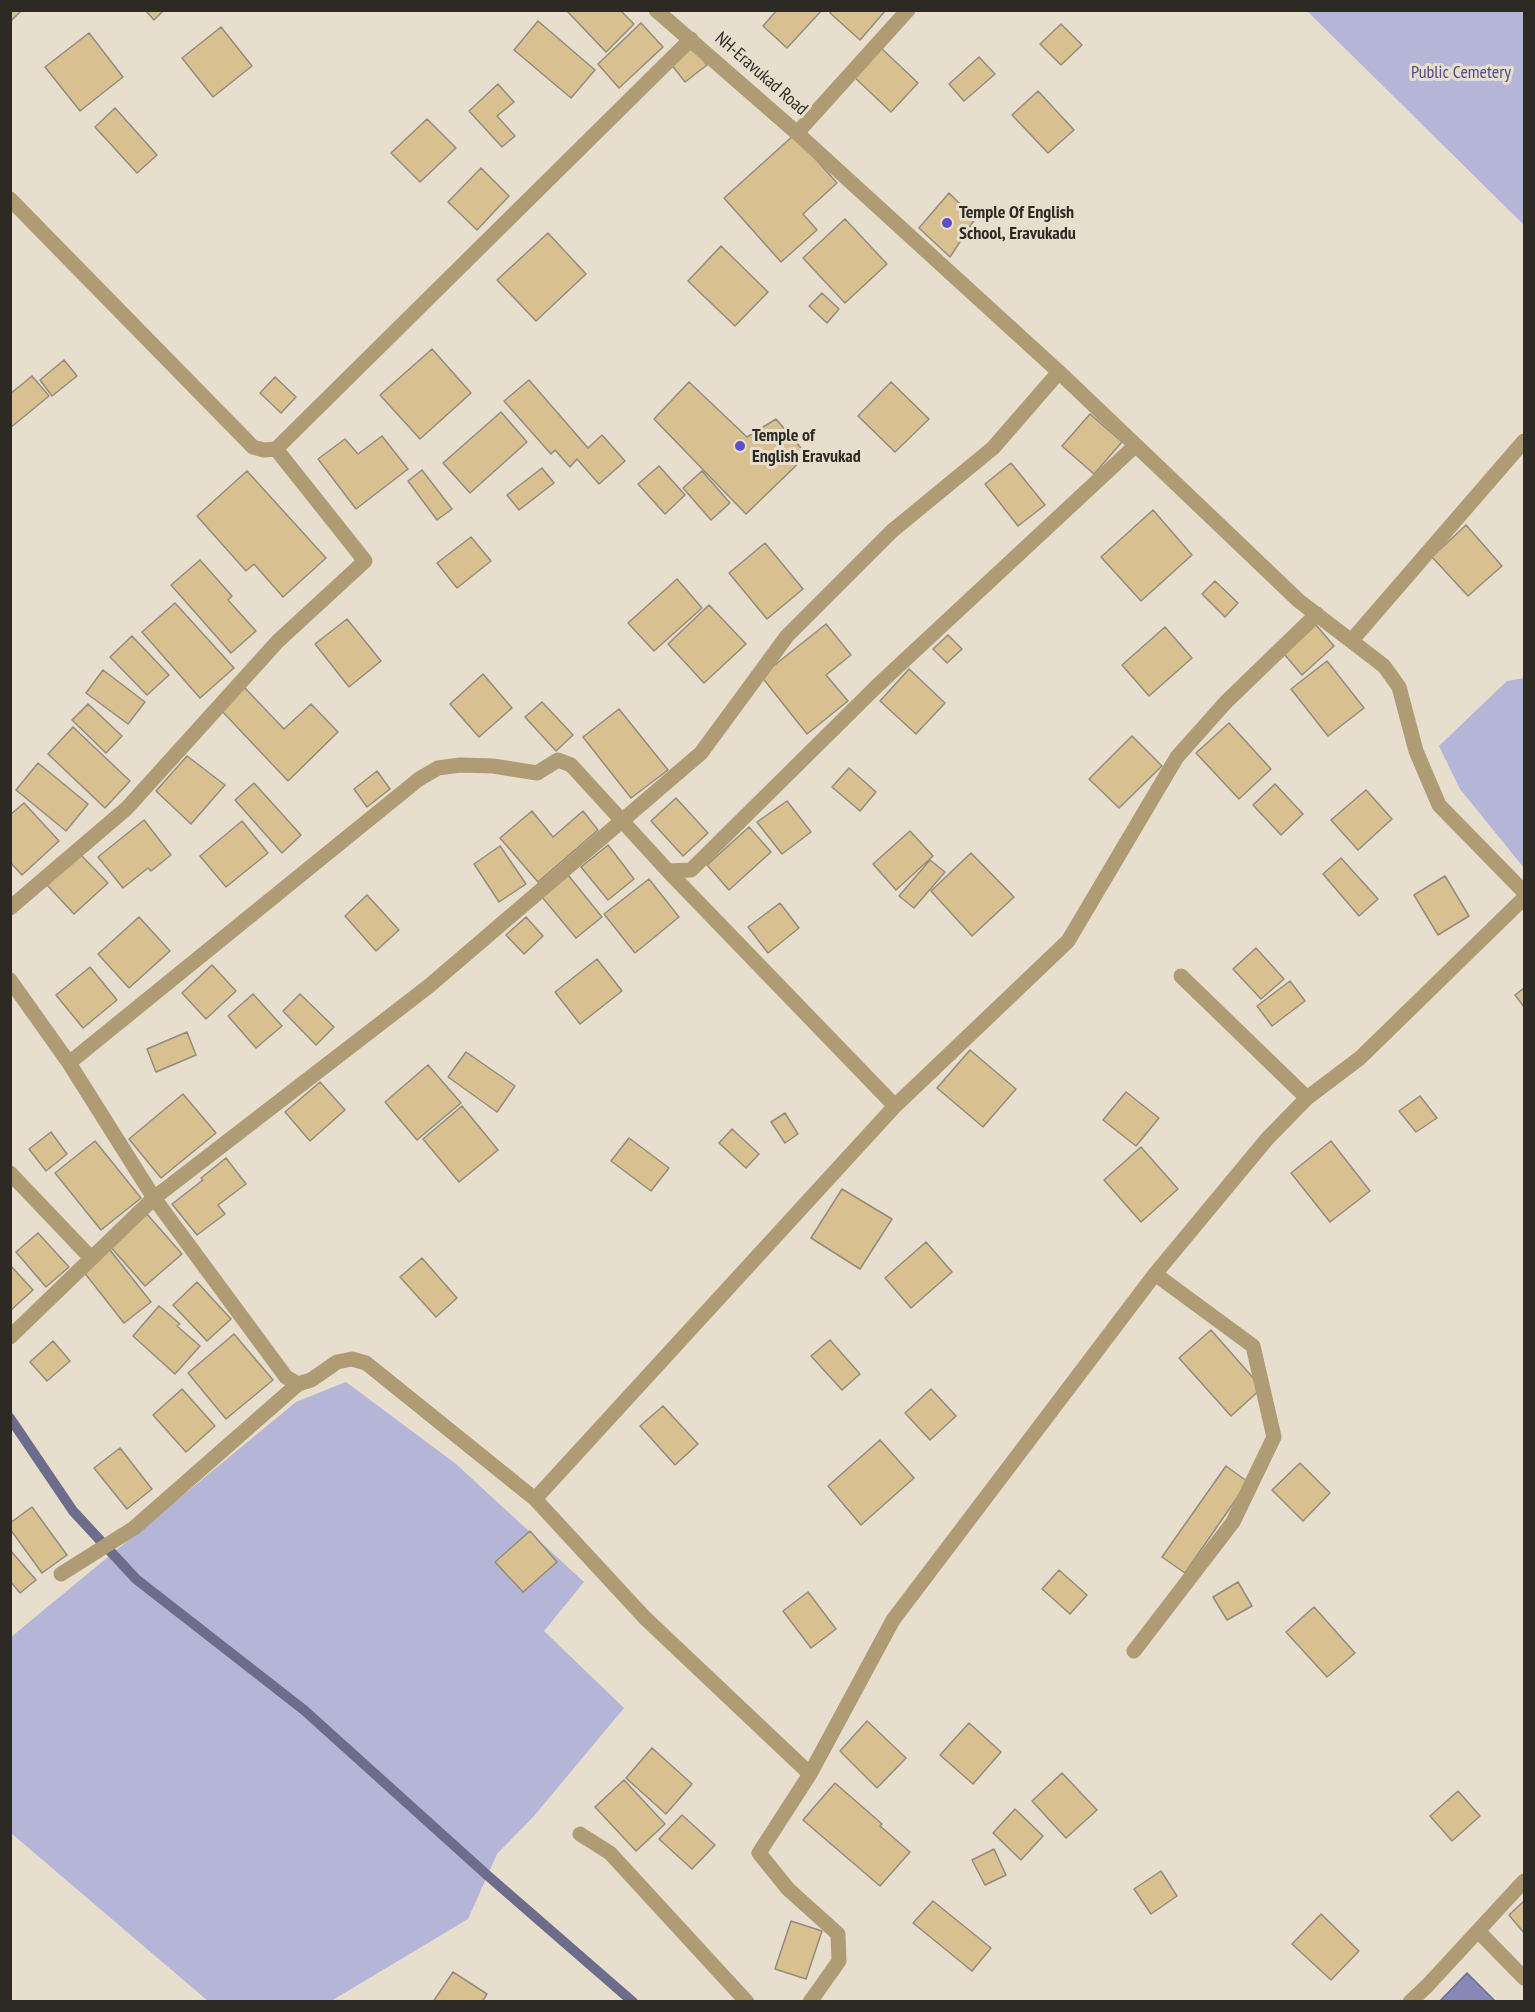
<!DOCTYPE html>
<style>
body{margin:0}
#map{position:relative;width:1535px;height:2012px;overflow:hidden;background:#e7dece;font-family:"PT Sans Narrow",sans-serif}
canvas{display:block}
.frame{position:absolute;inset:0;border:12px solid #2d2a24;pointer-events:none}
</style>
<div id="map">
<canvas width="1535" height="2012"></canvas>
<div class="frame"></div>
</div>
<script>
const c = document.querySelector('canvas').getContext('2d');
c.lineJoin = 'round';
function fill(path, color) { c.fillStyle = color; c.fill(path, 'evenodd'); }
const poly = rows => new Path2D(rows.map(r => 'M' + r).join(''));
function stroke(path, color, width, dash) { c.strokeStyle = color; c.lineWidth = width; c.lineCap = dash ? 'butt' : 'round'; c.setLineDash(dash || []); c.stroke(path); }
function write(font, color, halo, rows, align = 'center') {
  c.font = font + ' "PT Sans Narrow",sans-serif'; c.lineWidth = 6; c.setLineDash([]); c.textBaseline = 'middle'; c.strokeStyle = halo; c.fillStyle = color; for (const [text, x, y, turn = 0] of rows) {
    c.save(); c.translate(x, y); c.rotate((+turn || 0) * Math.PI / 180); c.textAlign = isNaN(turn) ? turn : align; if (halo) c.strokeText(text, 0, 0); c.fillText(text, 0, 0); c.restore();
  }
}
fill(poly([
 [1307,11,1524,11,1524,225],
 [1524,678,1524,868,1460,789,1439,746,1507,681],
 [346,1382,456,1464,584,1582,544,1631,624,1708,534,1816,497,1854,468,1919,331,2001,208,2001,11,1833,11,1637,296,1402]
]), '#b5b5d7');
const water = poly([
 [1467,1973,1495,2001,1440,2001,1467,1973]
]);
fill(water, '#8888b7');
stroke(water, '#6d6c8b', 1.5);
stroke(poly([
 [10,1418,73,1511,136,1579,304,1710,487,1875,633,2002]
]), '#6d6c8b', 10);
const building = poly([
 [10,10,22,10,10,22,10,10],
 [145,10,164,10,154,20,145,10],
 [566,10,620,10,634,24,606,52,566,10],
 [777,10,822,10,787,48,763,26,777,10],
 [832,10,886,10,860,40,830,13,832,10],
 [538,21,595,70,571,98,514,50,538,21],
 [641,23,663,47,619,88,598,64,641,23],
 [1061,24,1082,45,1061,65,1040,44,1061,24],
 [221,27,252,66,213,97,182,58,221,27],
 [89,33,123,77,80,111,45,67,89,33],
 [879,46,918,83,891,112,852,75,879,46],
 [693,47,707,65,685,82,671,64,693,47],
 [979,57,995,74,964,101,949,84,979,57],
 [498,84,514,102,497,116,515,136,502,147,469,111,498,84],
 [1038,91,1074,130,1048,153,1012,115,1038,91],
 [115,108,157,155,137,173,95,127,115,108],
 [427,119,456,148,420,182,391,153,427,119],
 [794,135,837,183,803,214,817,230,781,262,724,198,794,135],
 [481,168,509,196,477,230,448,202,481,168],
 [949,193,975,219,950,257,919,228,949,193],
 [845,219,887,264,845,303,803,258,845,219],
 [548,233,586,274,536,321,497,280,548,233],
 [721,246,768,292,735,326,688,281,721,246],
 [822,293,839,309,827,323,809,306,822,293],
 [432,349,471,393,420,439,380,395,432,349],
 [64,360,77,376,52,396,40,380,64,360],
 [32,376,49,396,10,428,10,394,32,376],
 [275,377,296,397,281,413,260,393,275,377],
 [529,380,588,448,602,435,625,461,599,484,577,459,570,467,555,450,551,454,504,401,529,380],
 [689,382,747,437,776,419,807,455,746,514,654,419,689,382],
 [891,382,929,419,895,452,858,416,891,382],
 [501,412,527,442,470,493,443,463,501,412],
 [1090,414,1122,442,1094,474,1062,446,1090,414],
 [382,436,408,469,356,509,318,459,345,439,358,454,382,436],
 [1011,463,1045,505,1018,526,985,484,1011,463],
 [659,466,685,495,665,514,638,484,659,466],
 [542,468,554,483,519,510,507,495,542,468],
 [422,470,452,509,437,520,408,481,422,470],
 [247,471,326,558,283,597,254,564,246,571,197,516,247,471],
 [702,471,730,503,711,520,683,488,702,471],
 [1153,510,1192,555,1141,601,1101,557,1153,510],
 [1466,525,1502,566,1468,596,1432,557,1466,525],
 [471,537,491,561,457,588,437,563,471,537],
 [765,543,803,589,767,619,729,573,765,543],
 [200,560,232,596,228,600,256,631,231,653,171,585,200,560],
 [677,579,702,608,654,651,628,623,677,579],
 [1215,581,1238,603,1225,617,1202,594,1215,581],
 [175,603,234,668,200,698,142,632,175,603],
 [709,605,746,644,704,683,668,644,709,605],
 [347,619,381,661,349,687,315,644,347,619],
 [826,624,851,655,826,675,848,701,807,734,761,676,826,624],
 [1316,625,1334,646,1302,675,1284,654,1316,625],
 [1165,627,1192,658,1149,696,1122,665,1165,627],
 [948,635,962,649,947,663,933,649,948,635],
 [132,636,169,675,147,695,110,657,132,636],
 [1327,661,1364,708,1328,736,1291,689,1327,661],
 [909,669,945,703,916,734,880,701,909,669],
 [103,670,145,702,128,724,86,693,103,670],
 [483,674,512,708,479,737,450,704,483,674],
 [243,686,284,729,311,704,338,732,288,781,220,709,243,686],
 [542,702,573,735,556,751,525,717,542,702],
 [88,704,122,736,106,753,72,720,88,704],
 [619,709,668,770,631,798,583,737,619,709],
 [1229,723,1271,769,1239,799,1196,753,1229,723],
 [73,727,130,781,105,808,48,754,73,727],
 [1132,736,1162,766,1119,808,1089,779,1132,736],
 [187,756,225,785,191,824,156,791,187,756],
 [38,763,88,804,66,831,16,790,38,763],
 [849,768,876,792,860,811,832,787,849,768],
 [377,771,390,789,367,807,354,789,377,771],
 [254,783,301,835,282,853,235,800,254,783],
 [1275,784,1303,814,1281,835,1253,805,1275,784],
 [1366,790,1392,819,1358,850,1331,820,1366,790],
 [676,798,708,833,683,856,651,821,676,798],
 [787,801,811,832,782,854,757,822,787,801],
 [24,803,59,841,22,875,10,862,10,815,24,803],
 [532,811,553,837,583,811,598,830,538,882,500,838,532,811],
 [144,820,171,855,151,871,148,868,123,888,98,857,144,820],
 [242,821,268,853,226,887,200,856,242,821],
 [749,827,771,852,729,890,707,865,749,827],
 [910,831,933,856,896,890,873,864,910,831],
 [608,845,634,879,608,900,581,867,608,845],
 [500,846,526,884,499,902,474,864,500,846],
 [971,853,1014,897,972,936,931,891,971,853],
 [80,854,108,883,74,914,47,885,80,854],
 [1341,858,1378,899,1359,916,1323,874,1341,858],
 [930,860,945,872,914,908,899,896,930,860],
 [568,875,602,917,576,938,542,897,568,875],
 [1445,876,1469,916,1438,935,1414,895,1445,876],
 [649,879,679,917,635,953,604,914,649,879],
 [367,895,399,930,376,951,345,916,367,895],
 [780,903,799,928,768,953,748,927,780,903],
 [139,917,170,951,129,988,98,954,139,917],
 [526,917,543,936,524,954,506,935,526,917],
 [1256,948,1284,979,1261,999,1233,969,1256,948],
 [597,959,622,991,580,1024,555,992,597,959],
 [212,965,236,991,206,1019,182,993,212,965],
 [90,967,117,1000,83,1028,56,995,90,967],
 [1290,981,1305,1001,1272,1026,1257,1006,1290,981],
 [1524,988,1524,1007,1515,995,1524,988],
 [253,994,282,1026,256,1048,228,1016,253,994],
 [300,994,334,1027,316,1045,283,1011,300,994],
 [187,1032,196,1055,156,1072,147,1049,187,1032],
 [970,1050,1016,1089,983,1127,937,1088,970,1050],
 [466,1052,515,1086,497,1112,448,1077,466,1052],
 [428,1065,461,1103,417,1140,385,1102,428,1065],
 [320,1082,345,1110,310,1141,285,1112,320,1082],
 [1126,1092,1159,1118,1136,1146,1103,1120,1126,1092],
 [183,1094,216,1133,161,1178,129,1139,183,1094],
 [1420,1096,1437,1118,1416,1132,1399,1111,1420,1096],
 [462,1106,498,1150,459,1182,423,1139,462,1106],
 [785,1113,798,1134,785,1143,771,1122,785,1113],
 [732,1129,759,1154,746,1168,719,1143,732,1129],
 [51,1132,67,1154,46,1171,29,1149,51,1132],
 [629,1138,669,1168,651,1191,611,1161,629,1138],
 [95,1141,141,1198,101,1230,55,1173,95,1141],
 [1331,1141,1370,1191,1330,1222,1291,1173,1331,1141],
 [1141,1147,1178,1189,1141,1222,1104,1180,1141,1147],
 [226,1158,246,1184,218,1205,225,1214,197,1235,172,1204,203,1180,201,1178,226,1158],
 [842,1189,892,1219,860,1269,811,1238,842,1189],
 [146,1213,182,1254,145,1286,109,1245,146,1213],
 [38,1233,69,1267,46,1287,16,1252,38,1233],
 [926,1242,952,1272,911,1308,885,1278,926,1242],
 [110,1250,151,1302,124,1323,83,1271,110,1250],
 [422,1258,457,1298,436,1317,400,1277,422,1258],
 [10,1265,33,1290,10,1311,10,1265],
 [197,1282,231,1319,207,1341,173,1305,197,1282],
 [159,1306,180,1324,177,1326,200,1346,175,1374,133,1336,159,1306],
 [1211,1330,1262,1388,1231,1416,1179,1358,1211,1330],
 [234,1334,273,1380,226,1419,188,1373,234,1334],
 [830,1340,860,1374,842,1390,811,1356,830,1340],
 [53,1341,70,1361,47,1381,30,1362,53,1341],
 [182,1389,215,1426,186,1452,153,1415,182,1389],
 [931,1389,956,1416,930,1440,905,1413,931,1389],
 [663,1406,698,1444,675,1465,640,1426,663,1406],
 [880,1440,914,1478,861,1525,828,1486,880,1440],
 [120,1448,152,1489,127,1509,94,1468,120,1448],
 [1300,1463,1330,1493,1303,1521,1272,1490,1300,1463],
 [1226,1466,1248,1482,1185,1573,1162,1557,1226,1466],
 [32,1507,67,1555,42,1573,10,1529,10,1523,32,1507],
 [530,1531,557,1562,523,1592,495,1562,530,1531],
 [10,1550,36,1580,20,1593,10,1581,10,1550],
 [1059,1570,1087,1595,1070,1614,1042,1589,1059,1570],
 [1238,1582,1252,1606,1227,1620,1213,1597,1238,1582],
 [808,1592,836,1629,811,1648,783,1611,808,1592],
 [1314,1607,1355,1653,1327,1677,1286,1632,1314,1607],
 [867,1721,906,1758,877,1788,840,1751,867,1721],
 [969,1723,1001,1752,973,1784,940,1755,969,1723],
 [652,1748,692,1784,666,1814,626,1778,652,1748],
 [1062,1773,1097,1810,1066,1838,1032,1801,1062,1773],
 [624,1780,665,1824,636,1851,595,1807,624,1780],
 [835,1783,882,1824,880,1826,910,1852,880,1886,803,1820,835,1783],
 [1458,1791,1480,1816,1452,1841,1430,1816,1458,1791],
 [1015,1809,1043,1836,1021,1860,993,1833,1015,1809],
 [682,1815,715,1845,692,1869,659,1839,682,1815],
 [994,1849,1006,1875,985,1885,972,1860,994,1849],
 [1161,1871,1177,1896,1151,1914,1134,1889,1161,1871],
 [933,1901,991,1948,972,1971,913,1923,933,1901],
 [1524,1901,1524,1933,1509,1915,1524,1901],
 [1321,1914,1359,1951,1331,1980,1292,1944,1321,1914],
 [791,1921,822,1931,806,1979,775,1969,791,1921],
 [453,1972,487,1994,482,2002,433,2002,453,1972]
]);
fill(building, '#d9c090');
stroke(building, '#938b7c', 1.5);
stroke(poly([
 [656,10,797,133,1059,372,1299,601,1384,666,1399,687,1416,751,1439,805,1524,892],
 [797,133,908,10],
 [10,199,253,447,264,450,276,449,691,39],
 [1352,640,1524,441],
 [668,871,895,1106],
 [10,908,127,808,278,641,365,561,276,449],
 [1181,976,1307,1098],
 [10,980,69,1063,154,1198,286,1377,298,1384,311,1380,337,1362,352,1359,366,1363,535,1499,645,1618,810,1774],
 [69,1063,419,779,438,768,460,765,493,766,537,773,558,760,571,765,668,871,691,870,878,685,1136,445],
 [10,1173,91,1258],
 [10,1337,154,1198,429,986,701,753,787,636,892,531,993,448,1059,372],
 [535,1499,895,1106,1068,941,1177,757,1226,702,1317,614],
 [61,1574,134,1528,298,1384],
 [1134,1651,1233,1522,1274,1437,1253,1346,1155,1274],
 [580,1834,610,1853,747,2002],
 [1478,1931,1524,1978],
 [810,2002,839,1961,838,1934,788,1889,759,1853,810,1774,893,1620,1155,1274,1267,1139,1307,1098,1360,1058,1524,898],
 [1410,2002,1427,1986,1524,1881]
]), '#af9b74', 15);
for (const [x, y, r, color] of [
 [947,223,6,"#5f4fc7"],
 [740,446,6,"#5f4fc7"]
]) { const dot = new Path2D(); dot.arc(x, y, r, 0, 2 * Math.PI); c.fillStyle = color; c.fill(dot); stroke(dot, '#e7dece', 2); }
write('18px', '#504c8a', '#e7dece', [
 ["Public Cemetery",1461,73]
]);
write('18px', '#2d2a24', '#e7dece', [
 ["NH-Eravukad Road",761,74,41]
]);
write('bold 18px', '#2d2a24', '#e7dece', [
 ["Temple Of English",959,213],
 ["School, Eravukadu",959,234],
 ["Temple of",752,436],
 ["English Eravukad",752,457]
], 'left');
</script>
